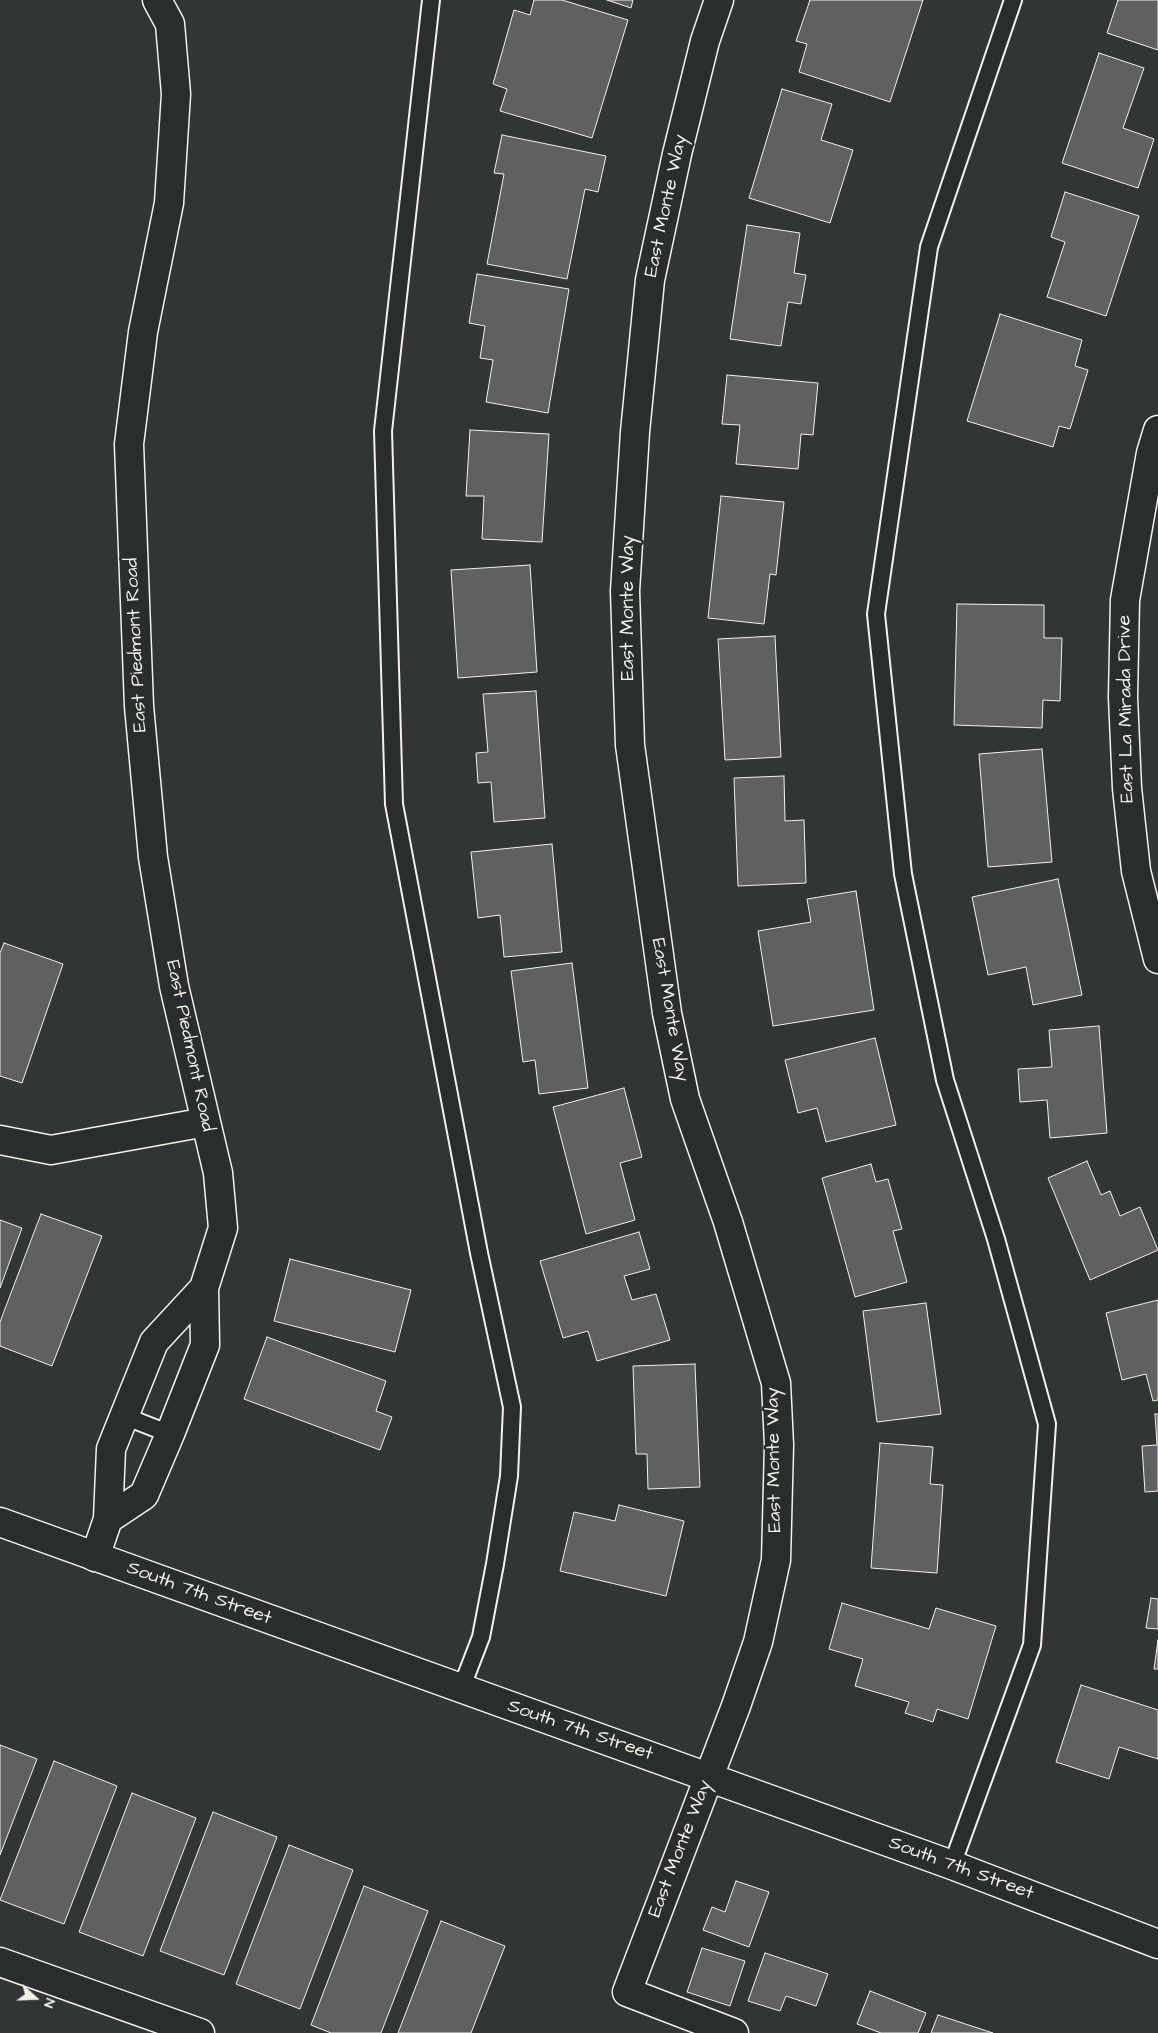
<!DOCTYPE html>
<style>
body{margin:0}
#map{position:relative;width:1158px;height:2033px;overflow:hidden;background:#323535;font-family:"Architects Daughter",sans-serif}
canvas{display:block}
.north{position:absolute;left:10px;top:1973px;width:50px;height:50px;-webkit-text-stroke:4px #2a2d2e;paint-order:stroke;rotate:110deg;font-size:14px;font-weight:700;line-height:20px;text-align:center;color:#f4f1e8}
.north::after{content:'';display:block;margin:auto;width:18px;height:22px;background:#f4f1e8;clip-path:polygon(50% 0,100% 100%,50% 72%,0 100%)}
</style>
<div id="map">
<canvas width="1158" height="2033"></canvas>
<div class="north">N</div>
</div>
<script>
const c = document.querySelector('canvas').getContext('2d');
c.lineJoin = 'round';
function fill(path, color) { c.fillStyle = color; c.fill(path, 'evenodd'); }
const poly = rows => new Path2D(rows.map(r => 'M' + r).join(''));
function stroke(path, color, width, dash) { c.strokeStyle = color; c.lineWidth = width; c.lineCap = dash ? 'butt' : 'round'; c.setLineDash(dash || []); c.stroke(path); }
function write(font, color, halo, rows, align = 'center') {
  c.font = font + ' "Architects Daughter",sans-serif'; c.lineWidth = 5; c.setLineDash([]); c.textBaseline = 'middle'; c.strokeStyle = halo; c.fillStyle = color; for (const [text, x, y, turn = 0] of rows) {
    c.save(); c.translate(x, y); c.rotate((+turn || 0) * Math.PI / 180); c.textAlign = isNaN(turn) ? turn : align; if (halo) c.strokeText(text, 0, 0); c.fillText(text, 0, 0); c.restore();
  }
}
const building = poly([
 [534,0,562,0,628,20,592,138,500,111,507,89,493,84,514,10,530,15,534,0],
 [607,0,633,0,631,8,607,0],
 [810,0,923,0,890,102,799,72,807,44,796,41,810,0],
 [1118,0,1158,0,1158,50,1107,33,1118,0],
 [1099,53,1144,68,1123,128,1154,139,1138,188,1062,163,1099,53],
 [782,89,832,104,821,140,853,150,830,223,749,198,782,89],
 [502,135,606,156,598,192,585,189,567,279,487,264,504,174,494,173,502,135],
 [1065,192,1139,216,1106,316,1047,297,1065,242,1051,237,1065,192],
 [747,225,800,233,794,273,806,275,801,304,788,302,781,346,730,339,747,225],
 [477,274,569,289,548,413,486,402,493,360,480,358,485,326,469,323,477,274],
 [1000,314,1082,340,1075,366,1088,370,1070,429,1059,426,1053,447,967,421,1000,314],
 [727,375,818,383,813,435,801,434,798,469,736,464,740,425,722,424,727,375],
 [470,430,549,434,542,542,482,539,484,496,466,496,470,430],
 [721,496,784,502,776,575,770,574,764,624,708,618,721,496],
 [530,565,537,672,458,678,451,570,530,565],
 [957,604,1044,605,1044,638,1062,638,1060,701,1043,700,1042,728,954,725,957,604],
 [775,636,781,757,725,760,718,639,775,636],
 [536,691,545,818,494,822,491,782,478,783,476,753,488,752,483,694,536,691],
 [1042,749,1052,862,988,867,979,754,1042,749],
 [784,776,785,821,804,820,806,883,738,886,734,778,784,776],
 [552,844,562,952,504,957,500,915,478,918,471,852,552,844],
 [1058,879,1082,995,1033,1005,1026,967,988,975,972,897,1058,879],
 [856,891,874,1010,773,1026,758,931,811,922,807,899,856,891],
 [4,943,63,964,22,1083,0,1076,0,953,4,943],
 [572,963,588,1088,539,1094,535,1060,523,1062,511,971,572,963],
 [1099,1026,1107,1133,1050,1138,1047,1100,1020,1102,1018,1069,1052,1067,1049,1030,1099,1026],
 [875,1038,896,1125,826,1142,817,1108,798,1113,785,1060,875,1038],
 [624,1088,642,1157,620,1163,635,1220,586,1234,553,1107,624,1088],
 [1087,1161,1101,1195,1110,1191,1120,1216,1140,1207,1158,1250,1090,1280,1048,1178,1087,1161],
 [871,1164,876,1182,888,1179,902,1229,893,1231,907,1282,855,1297,822,1178,871,1164],
 [41,1214,102,1236,52,1366,0,1346,0,1322,41,1214],
 [0,1220,22,1228,0,1288,0,1220],
 [639,1232,650,1269,624,1276,632,1300,656,1294,670,1340,597,1361,588,1331,563,1338,540,1261,639,1232],
 [290,1259,411,1290,395,1352,274,1321,290,1259],
 [1158,1300,1158,1400,1153,1401,1146,1374,1122,1380,1106,1313,1158,1300],
 [926,1303,941,1414,877,1422,863,1311,926,1303],
 [267,1337,386,1381,376,1411,392,1417,380,1450,244,1399,267,1337],
 [695,1364,700,1487,648,1489,647,1454,636,1454,633,1366,695,1364],
 [1155,1414,1158,1414,1158,1491,1145,1492,1142,1446,1157,1445,1155,1414],
 [880,1443,933,1447,930,1484,943,1485,937,1573,871,1568,880,1443],
 [619,1505,684,1521,666,1596,560,1571,574,1512,615,1521,619,1505],
 [1151,1598,1158,1599,1158,1629,1146,1628,1151,1598],
 [842,1603,929,1629,936,1608,996,1626,968,1719,937,1709,933,1722,905,1713,909,1702,855,1686,863,1659,829,1649,842,1603],
 [1158,1640,1158,1669,1154,1669,1158,1640],
 [1081,1685,1158,1710,1158,1759,1119,1747,1109,1779,1056,1762,1081,1685],
 [0,1745,37,1759,0,1855,0,1745],
 [54,1761,117,1786,64,1924,0,1900,54,1761],
 [132,1793,196,1818,143,1956,79,1932,132,1793],
 [213,1812,277,1837,224,1975,160,1951,213,1812],
 [289,1845,353,1870,300,2009,236,1984,289,1845],
 [736,1881,769,1892,749,1947,703,1930,712,1907,725,1912,736,1881],
 [364,1886,428,1911,381,2033,331,2033,311,2025,364,1886],
 [441,1921,505,1946,471,2033,398,2033,441,1921],
 [702,1948,745,1961,730,2006,687,1992,702,1948],
 [765,1953,828,1974,816,2006,786,1996,780,2011,748,2001,765,1953],
 [870,1991,926,2013,918,2033,881,2033,857,2024,870,1991],
 [938,2015,993,2033,931,2033,938,2015]
]);
fill(building, '#5f605f');
stroke(building, '#f4f1e8', 1);
const service = poly([
 [431,0,383,431,394,804,479,1253,512,1407,509,1476,495,1564,481,1637,461,1689],
 [124,1416,170,1434],
 [952,1865,1032,1645,1047,1424,996,1239,945,1080,903,874,876,614,929,247,1013,0]
]);
const minor = poly([
 [719,0,705,41,677,154,650,280,635,432,625,591,630,745,667,1013,685,1099,728,1222,776,1383,779,1445,776,1560,758,1642,736,1706,627,1992,734,2033],
 [1158,430,1151,453,1125,600,1123,697,1127,788,1136,871,1158,959],
 [0,1140,51,1150,206,1122],
 [108,1519,144,1495,170,1434,205,1345,204,1288,223,1228,218,1173,174,986,153,857,139,706,129,444,143,332,169,203,176,94,170,24,157,0],
 [95,1557,108,1519,111,1449,154,1342,204,1288],
 [0,1962,200,2033]
]);
const tertiary = poly([
 [0,1522,952,1865,1158,1944]
]);
stroke(service, '#f4f1e8', 20);
stroke(minor, '#f4f1e8', 31);
stroke(tertiary, '#f4f1e8', 31);
stroke(service, '#2a2d2e', 16);
stroke(minor, '#2a2d2e', 28);
stroke(tertiary, '#2a2d2e', 28);
write('19px', '#f4f1e8', '#2a2d2e', [
 ["East Monte Way",667,206,-78],
 ["East Monte Way",629,608,-90],
 ["East Piedmont Road",137,645,-93],
 ["East La Mirada Drive",1127,709,-91],
 ["East Monte Way",669,1010,80],
 ["East Piedmont Road",189,1046,78],
 ["East Monte Way",775,1460,-91],
 ["South 7th Street",199,1594,20],
 ["South 7th Street",580,1731,19],
 ["East Monte Way",681,1849,-69],
 ["South 7th Street",961,1869,20]
]);
</script>
